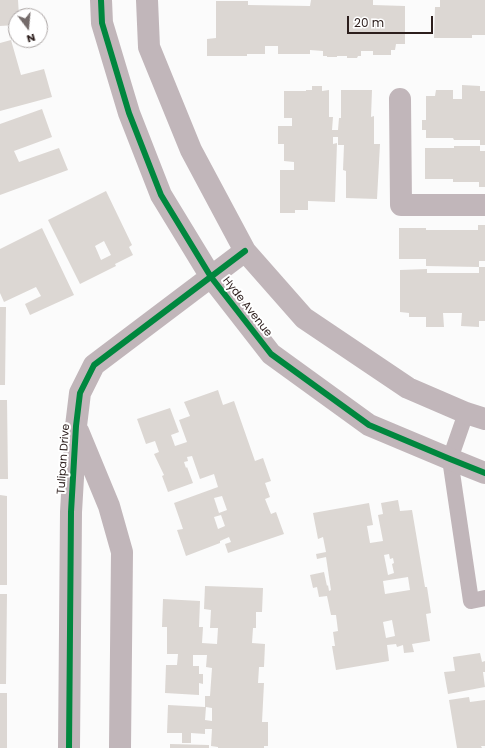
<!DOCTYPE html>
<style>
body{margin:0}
#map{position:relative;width:485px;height:748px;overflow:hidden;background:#fbfbfb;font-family:Poppins,sans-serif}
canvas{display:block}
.north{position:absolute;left:8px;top:8px;width:40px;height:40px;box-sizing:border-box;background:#fff;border:1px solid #aba5a4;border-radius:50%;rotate:164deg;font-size:11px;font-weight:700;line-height:16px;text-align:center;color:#2c1e1c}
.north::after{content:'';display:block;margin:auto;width:14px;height:18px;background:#746b6a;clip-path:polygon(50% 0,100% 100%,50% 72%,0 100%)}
.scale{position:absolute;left:347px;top:16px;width:86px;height:18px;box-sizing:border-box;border:2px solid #2c1e1c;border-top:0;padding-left:5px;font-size:12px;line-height:14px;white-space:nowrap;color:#2c1e1c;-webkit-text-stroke:3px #fff;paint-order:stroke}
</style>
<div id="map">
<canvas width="485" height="748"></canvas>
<div class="north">N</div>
<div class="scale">20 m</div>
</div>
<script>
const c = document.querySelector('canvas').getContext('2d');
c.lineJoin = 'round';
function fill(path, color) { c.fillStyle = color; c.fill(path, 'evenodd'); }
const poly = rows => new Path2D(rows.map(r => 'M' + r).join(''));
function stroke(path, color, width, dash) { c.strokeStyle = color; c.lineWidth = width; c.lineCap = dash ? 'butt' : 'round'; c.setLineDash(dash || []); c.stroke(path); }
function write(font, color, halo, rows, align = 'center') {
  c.font = font + ' Poppins,sans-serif'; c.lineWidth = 4; c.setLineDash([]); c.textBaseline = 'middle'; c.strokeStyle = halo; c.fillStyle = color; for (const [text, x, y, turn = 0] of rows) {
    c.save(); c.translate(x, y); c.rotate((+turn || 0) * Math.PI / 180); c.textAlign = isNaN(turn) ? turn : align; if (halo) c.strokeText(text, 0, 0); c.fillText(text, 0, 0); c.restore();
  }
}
fill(poly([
 [0,0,18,0,19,16,16,16,16,25,0,26],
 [311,0,373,0,373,5,405,6,405,44,396,44,395,50,391,50,391,55,373,55,373,51,361,51,361,56,358,56,357,58,347,58,347,56,337,56,337,57,327,57,327,56,323,56,323,51,310,50,310,54,278,54,278,46,265,46,265,54,247,54,247,56,207,56,207,39,216,38,216,1,248,1,248,5,310,6],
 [440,0,485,0,485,35,472,35,472,38,434,38,435,7,440,7],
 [11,40,21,75,44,69,52,97,0,111,0,43],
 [462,85,480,86,480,91,485,91,485,145,480,145,480,140,454,140,453,138,426,138,426,130,422,130,422,120,426,120,426,96,435,96,436,90,453,90,453,99,462,99],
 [312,86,322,86,322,91,329,90,329,117,333,117,332,130,338,130,339,118,341,118,341,90,372,90,371,117,374,116,374,144,380,144,377,199,346,198,346,171,343,170,344,145,338,145,338,137,333,137,333,144,337,143,335,202,308,201,308,210,295,210,295,213,280,213,280,170,294,170,294,162,284,161,284,144,278,144,278,126,292,126,292,118,284,118,284,91,306,91,306,90,312,90],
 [42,109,52,137,14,151,19,162,59,148,68,170,0,195,0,124],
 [454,146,480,146,480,151,485,151,485,187,479,187,479,182,453,182,453,179,425,179,425,148,454,148],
 [106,191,132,245,129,247,133,255,115,264,116,266,80,284,48,220],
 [104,241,111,255,101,260,95,246],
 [478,225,485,225,485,261,479,261,479,267,426,266,426,259,399,259,399,228,426,228,426,230,478,230],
 [42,228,74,295,30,315,25,304,41,296,36,287,4,302,0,293,0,249],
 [479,267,485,267,485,321,479,321,479,327,461,326,462,313,443,313,444,327,426,327,426,317,409,317,409,313,400,312,400,270,427,269,427,273,479,273],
 [0,307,6,307,5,385,0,385],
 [218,390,223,405,234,401,255,461,263,458,271,481,265,483,270,497,265,499,271,514,276,512,284,534,228,553,225,544,231,542,229,537,220,541,220,543,186,556,177,530,183,529,174,503,218,487,214,474,200,479,192,456,187,457,188,461,184,462,186,468,187,467,193,483,168,492,162,476,164,475,154,454,159,452,155,441,146,444,137,419,170,408,179,432,171,435,175,446,187,442,179,420,190,416,184,402],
 [222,496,227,510,219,513,214,498],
 [221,515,225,526,218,529,214,517],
 [0,400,7,400,8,479,0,479],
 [0,495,7,496,7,585,0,585],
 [398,500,400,511,412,510,425,587,427,587,431,613,426,614,430,641,412,644,414,652,404,653,403,645,397,647,396,644,387,645,389,661,336,670,332,646,335,646,333,632,338,631,336,615,331,615,327,596,319,597,317,587,313,588,310,575,324,572,327,586,328,585,329,591,331,590,326,557,317,559,316,554,326,552,323,537,318,539,313,513,369,503,373,525,367,526,370,543,383,541,378,515,383,514,381,503],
 [389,554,390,559,393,558,394,563,392,564,394,573,388,575,384,555],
 [408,577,410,590,385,594,383,581],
 [392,620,395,636,386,638,383,622],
 [205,586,263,588,262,612,256,612,256,628,253,628,252,643,265,644,264,667,259,667,258,683,264,683,262,722,268,722,268,746,264,746,264,748,218,748,218,747,211,746,212,729,205,729,205,734,191,733,191,743,182,743,182,733,167,733,168,705,205,707,205,696,210,696,212,668,206,667,207,655,193,655,193,666,199,666,199,674,203,674,203,684,199,683,199,695,165,693,166,665,177,665,178,654,167,654,167,627,162,627,163,599,200,601,199,627,203,627,202,643,217,644,218,628,210,628,211,610,204,609],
 [206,707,212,708,212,721,205,720],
 [0,594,7,594,6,684,0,684],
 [480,653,482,662,485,661,485,672,483,672,485,687,448,694,444,672,455,671,453,657],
 [0,693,7,693,7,748,0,748],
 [469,697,470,702,485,700,485,746,481,746,482,748,457,748,449,700],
 [170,744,209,745,209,748,170,748]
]), '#dcd7d3');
stroke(poly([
 [466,413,450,459,471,601,485,598]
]), '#c1b6ba', 16);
stroke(poly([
 [101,0,102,23,129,113,161,195,211,277,271,354,369,425,450,459,485,473],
 [147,0,149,47,191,150,245,251,304,318,408,388,466,413,485,419],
 [400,99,401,205,485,205],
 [78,431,109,506,122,552,120,748],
 [69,748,71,512,76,426,80,393,94,365,245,251]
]), '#c1b6ba', 22);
stroke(poly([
 [101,0,102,23,129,113,161,195,211,277,271,354,369,425,450,459,485,473],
 [69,748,71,512,76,426,80,393,94,365,245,251]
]), '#00873e', 6);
write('11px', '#2c1e1c', '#fff', [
 ["Hyde Avenue",247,307,52],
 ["Tulipan Drive",64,459,-86]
]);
</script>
